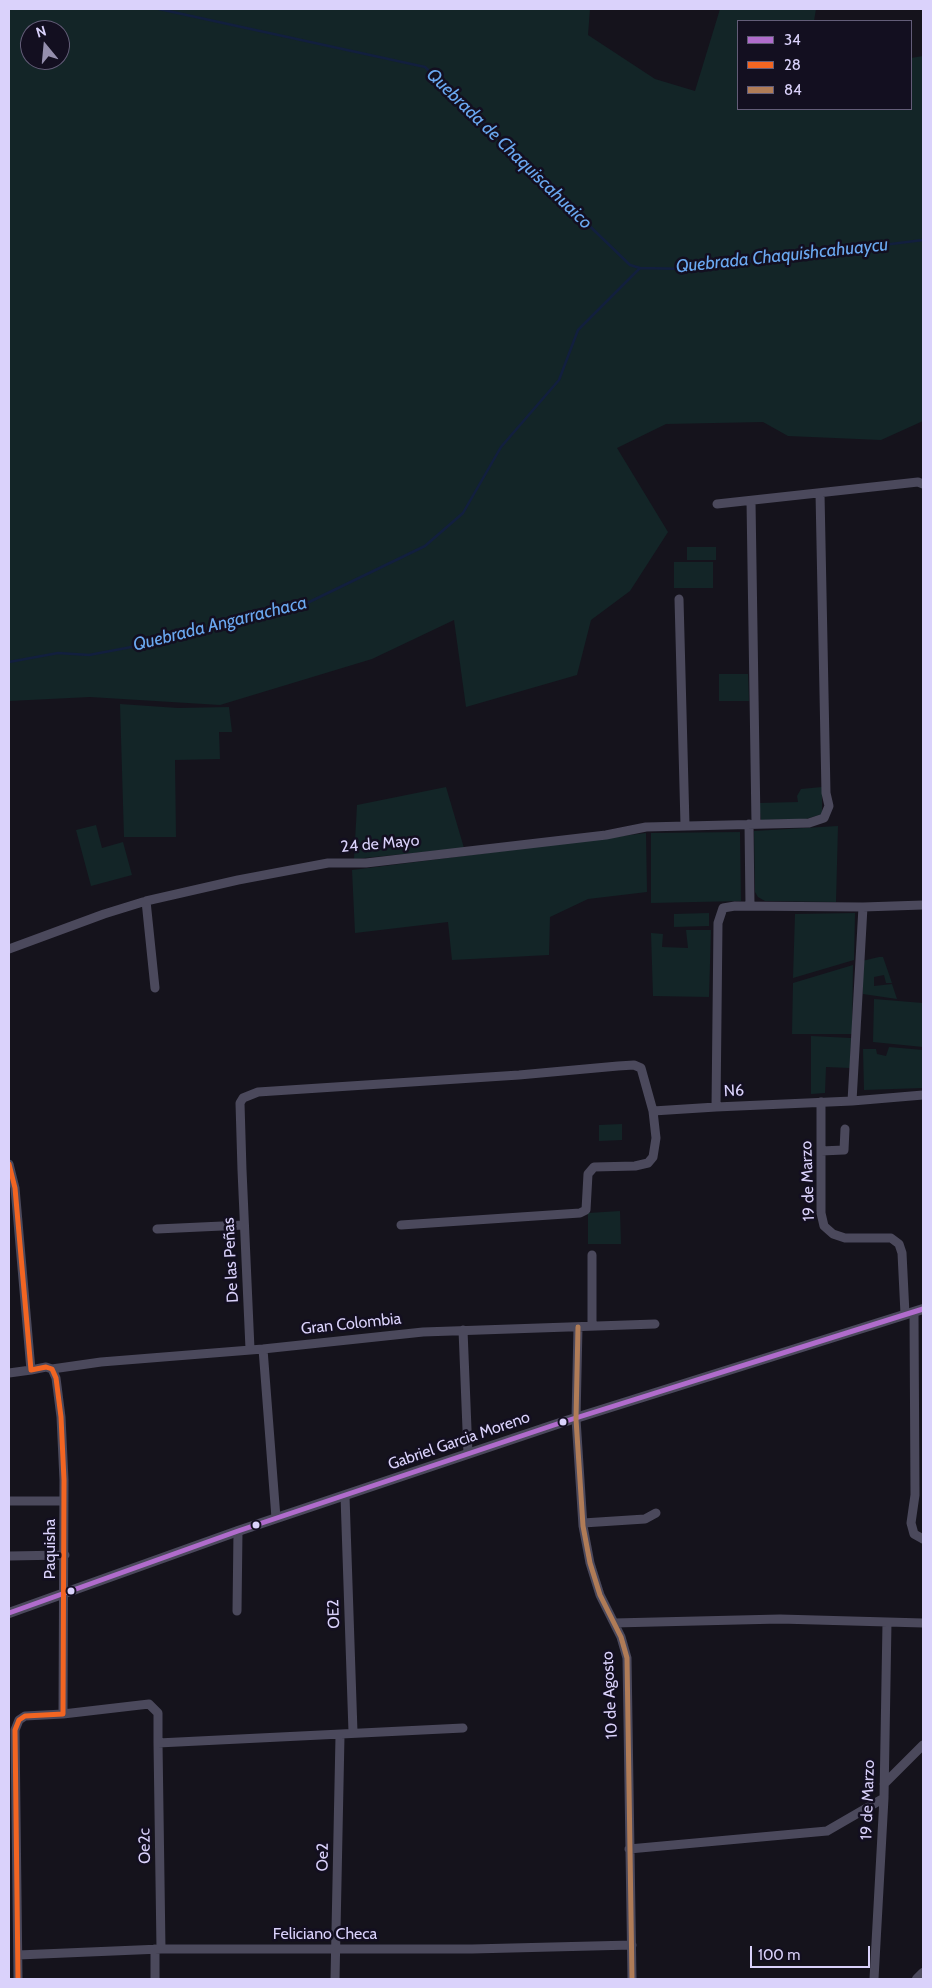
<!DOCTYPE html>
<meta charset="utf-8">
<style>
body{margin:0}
#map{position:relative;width:932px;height:1988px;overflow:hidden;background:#15131c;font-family:Cabin,sans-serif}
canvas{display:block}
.frame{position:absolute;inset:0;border:10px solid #dad2fb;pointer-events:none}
.legend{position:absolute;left:737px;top:20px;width:175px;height:90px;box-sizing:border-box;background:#130f20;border:1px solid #635d78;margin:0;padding:6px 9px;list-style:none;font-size:15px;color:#dad2fb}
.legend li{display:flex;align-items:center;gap:10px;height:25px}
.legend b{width:25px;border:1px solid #635d78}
.north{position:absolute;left:20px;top:20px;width:50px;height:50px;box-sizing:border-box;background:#130f20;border:1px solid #635d78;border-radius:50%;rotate:343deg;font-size:14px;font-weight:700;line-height:20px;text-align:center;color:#dad2fb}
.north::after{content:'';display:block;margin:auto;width:18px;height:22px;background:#958fad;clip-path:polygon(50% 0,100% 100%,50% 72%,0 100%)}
.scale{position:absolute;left:750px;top:1946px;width:120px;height:22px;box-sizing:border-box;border:2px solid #dad2fb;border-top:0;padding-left:6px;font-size:15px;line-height:18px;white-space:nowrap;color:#dad2fb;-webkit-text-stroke:4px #130f20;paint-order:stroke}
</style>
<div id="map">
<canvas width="932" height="1988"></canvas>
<div class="frame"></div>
<ul class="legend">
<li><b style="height:6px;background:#b06ccc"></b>34</li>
<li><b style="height:6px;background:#f26522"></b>28</li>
<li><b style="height:6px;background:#b07c57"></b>84</li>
</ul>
<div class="north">N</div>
<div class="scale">100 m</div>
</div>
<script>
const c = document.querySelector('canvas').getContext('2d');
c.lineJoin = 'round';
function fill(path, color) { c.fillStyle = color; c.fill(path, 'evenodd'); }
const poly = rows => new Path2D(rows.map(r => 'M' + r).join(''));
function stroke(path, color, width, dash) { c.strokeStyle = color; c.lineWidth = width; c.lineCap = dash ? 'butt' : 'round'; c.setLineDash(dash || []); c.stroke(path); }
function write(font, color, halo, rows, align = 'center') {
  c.font = font + ' Cabin,sans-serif'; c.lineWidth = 5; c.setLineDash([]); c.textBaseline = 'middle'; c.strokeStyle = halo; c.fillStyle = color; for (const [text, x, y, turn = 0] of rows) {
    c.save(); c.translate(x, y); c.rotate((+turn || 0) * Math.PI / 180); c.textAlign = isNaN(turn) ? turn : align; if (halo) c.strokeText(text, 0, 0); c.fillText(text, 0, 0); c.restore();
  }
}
fill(poly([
 [9,9,590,9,588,35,655,79,695,91,720,9,816,9,814,21,738,21,738,109,911,109,911,58,923,56,923,421,881,440,788,436,763,422,666,424,617,448,668,532,630,591,591,620,577,675,466,707,454,620,372,659,220,705,90,697,9,701],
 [30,30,60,30,60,60,30,60],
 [687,547,716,547,716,560,687,560],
 [674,562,713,562,713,588,674,588],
 [719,674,748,674,749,701,719,701],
 [120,704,178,708,229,707,232,732,219,732,220,759,175,760,176,837,124,837],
 [446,787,464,848,354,859,357,805],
 [822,787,822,814,806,819,761,820,759,803,798,802,797,796,801,789],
 [96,825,102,848,123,842,132,875,91,886,76,830],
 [838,826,836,902,765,901,758,897,755,892,754,831],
 [740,832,741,901,651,903,651,833],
 [646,833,647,892,588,899,550,917,549,955,452,960,448,922,355,933,352,870],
 [709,913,709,926,674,927,674,914],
 [855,913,854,960,793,978,795,914],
 [686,930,711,930,709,997,653,996,651,933,663,934,662,947,688,948],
 [879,957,883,957,892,983,886,983,884,975,874,977,874,986,892,984,897,999,863,994,862,961],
 [853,965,852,1034,792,1034,793,983],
 [874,999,923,1003,923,1047,873,1042],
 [811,1036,851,1038,850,1068,826,1067,825,1093,811,1094],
 [889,1047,923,1050,923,1088,864,1090,863,1049,876,1049,877,1054,886,1056],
 [622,1124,622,1140,599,1141,599,1125],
 [620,1211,621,1244,588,1244,588,1213]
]), '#132527');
stroke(poly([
 [159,9,425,67,630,265,640,268,691,269,923,240],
 [9,662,58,653,89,655,142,645,301,606,425,546,463,513,501,447,559,380,578,330,640,268]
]), '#121f3e', 2.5);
stroke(poly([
 [751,501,756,824],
 [717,504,918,482,923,484],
 [679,599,685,825],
 [749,824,750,906],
 [146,901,155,988],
 [923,905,863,907,735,906,723,908,718,923,716,1107,852,1101,923,1095],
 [9,949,104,914,146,901,238,880,328,863,366,863,606,835,646,827,809,823,824,818,829,806,826,793,820,493],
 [852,1101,863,907],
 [821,1102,821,1213,824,1226,833,1234,845,1238,891,1238,899,1244,902,1253,905,1314],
 [653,1111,716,1107],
 [821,1151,844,1150,845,1129],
 [9,1164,15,1188,31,1370,46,1367,52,1369,56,1378,61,1417,64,1480,63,1714,25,1716,19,1720,15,1730,18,1979],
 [157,1229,244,1225],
 [592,1255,592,1326],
 [914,1312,915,1495,911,1523,914,1534,923,1539],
 [578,1327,576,1419,583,1526,590,1563,600,1595,621,1637,627,1658,632,1979],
 [463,1330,468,1454],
 [250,1349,242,1170,240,1103,243,1098,258,1092,519,1075,618,1066,634,1065,641,1068,653,1111,656,1138,653,1157,648,1163,635,1166,594,1167,588,1174,586,1210,580,1213,401,1225],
 [263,1349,276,1518],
 [52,1369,101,1362,263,1349,423,1332,655,1324],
 [9,1373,31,1370],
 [345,1496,353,1732],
 [9,1501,64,1501],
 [583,1523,645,1519,656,1513],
 [9,1556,65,1555],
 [237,1611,238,1531],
 [614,1623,780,1619,923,1623],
 [63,1714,149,1704,158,1713,158,1743,463,1728],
 [158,1743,161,1949],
 [884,1784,923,1745],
 [629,1849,827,1831,884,1798],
 [155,1949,155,1979],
 [18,1955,161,1949,472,1949,632,1945],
 [335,1979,340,1736],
 [874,1979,884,1798,887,1622]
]), '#4b495c', 9);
stroke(poly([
 [9,1613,238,1531,563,1422,923,1309],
 [917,1979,923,1973]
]), '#4b495c', 10);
stroke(poly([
 [9,1613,238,1531,563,1422,923,1309]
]), '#b06ccc', 5);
stroke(poly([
 [9,1164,15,1188,31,1370,46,1367,52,1369,56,1378,61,1417,64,1480,63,1714,25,1716,19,1720,15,1730,18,1979]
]), '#f26522', 5);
stroke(poly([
 [578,1327,576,1419,583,1526,590,1563,600,1595,621,1637,627,1658,632,1979]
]), '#b07c57', 5);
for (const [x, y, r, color] of [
 [563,1422,4.5,"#dad2fb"],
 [256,1525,4.5,"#dad2fb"],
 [71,1591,4.5,"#dad2fb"]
]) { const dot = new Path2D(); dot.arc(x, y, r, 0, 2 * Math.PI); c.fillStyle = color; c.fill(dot); stroke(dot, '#130f20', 2); }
write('16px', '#dad2fb', '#130f20', [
 ["24 de Mayo",380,844,-5],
 ["N6",734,1091,-3],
 ["19 de Marzo",808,1181,-92],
 ["De las Peñas",231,1260,-93],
 ["Gran Colombia",351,1324,-6],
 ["Gabriel Garcia Moreno",459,1441,-19],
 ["Paquisha",50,1549,-90],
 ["OE2",334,1614,-92],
 ["10 de Agosto",610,1695,-93],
 ["19 de Marzo",868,1800,-88],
 ["Oe2c",145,1846,-91],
 ["Oe2",323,1857,-89],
 ["Feliciano Checa",325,1934]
]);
write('italic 18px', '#6aa8f0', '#130f20', [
 ["Quebrada de Chaquiscahuaico",509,149,44],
 ["Quebrada Chaquishcahuaycu",782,256,-6],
 ["Quebrada Angarrachaca",220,624,-14]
]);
</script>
